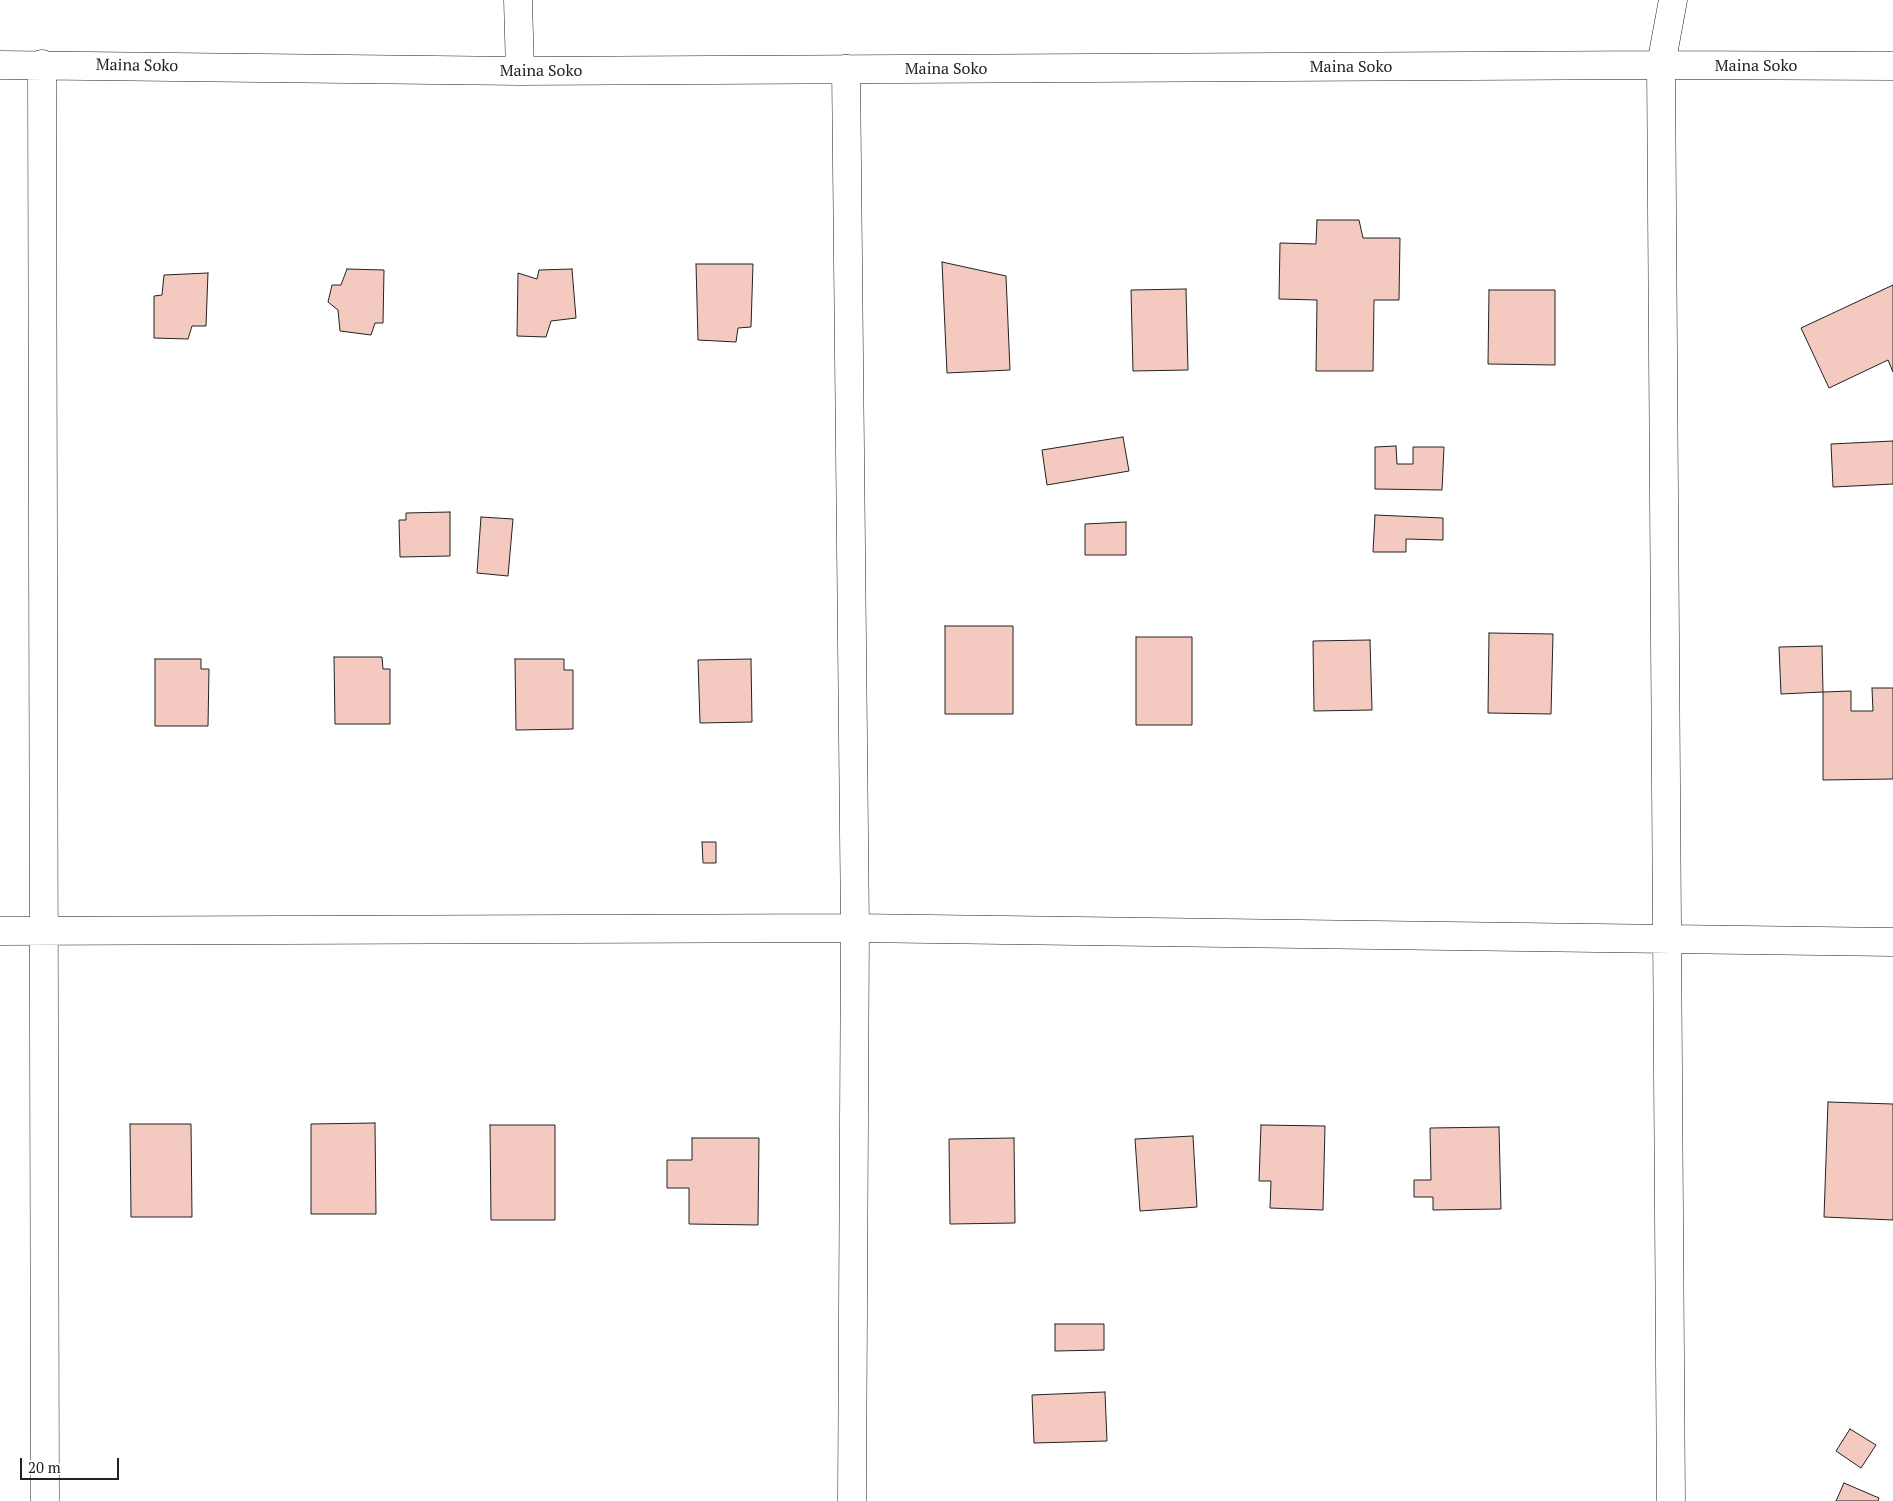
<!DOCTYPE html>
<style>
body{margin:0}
#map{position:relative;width:1893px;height:1501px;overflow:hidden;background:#fff;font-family:"PT Serif",serif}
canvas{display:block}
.scale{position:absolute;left:20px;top:1458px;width:99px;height:22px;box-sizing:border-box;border:2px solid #222;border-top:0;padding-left:6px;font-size:15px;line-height:18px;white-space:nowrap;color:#222;-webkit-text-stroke:4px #fff;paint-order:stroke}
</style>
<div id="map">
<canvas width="1893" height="1501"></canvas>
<div class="scale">20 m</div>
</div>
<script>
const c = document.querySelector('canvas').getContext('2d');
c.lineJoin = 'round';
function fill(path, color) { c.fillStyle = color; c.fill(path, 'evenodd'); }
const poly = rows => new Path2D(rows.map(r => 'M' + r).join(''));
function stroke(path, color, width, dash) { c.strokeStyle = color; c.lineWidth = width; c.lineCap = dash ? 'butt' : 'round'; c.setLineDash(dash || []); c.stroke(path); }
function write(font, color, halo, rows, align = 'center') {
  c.font = font + ' "PT Serif",serif'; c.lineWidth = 4; c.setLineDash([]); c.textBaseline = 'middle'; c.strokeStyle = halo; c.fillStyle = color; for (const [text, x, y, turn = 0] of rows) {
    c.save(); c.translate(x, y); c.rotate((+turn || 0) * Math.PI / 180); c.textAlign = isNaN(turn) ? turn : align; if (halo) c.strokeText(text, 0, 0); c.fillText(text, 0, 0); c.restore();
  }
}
const building = poly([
 [1317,220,1359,220,1363,238,1400,238,1399,300,1374,300,1373,371,1316,371,1317,300,1279,299,1280,243,1316,244,1317,220],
 [942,262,1006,276,1010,370,947,373,942,262],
 [696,264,753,264,751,327,738,328,736,342,698,340,696,264],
 [347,269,384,270,383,323,375,323,371,335,340,331,338,310,328,302,332,285,341,285,347,269],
 [572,269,576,318,551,321,546,337,517,336,518,273,537,279,539,270,572,269],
 [208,273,206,326,192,326,188,339,154,338,154,296,162,295,164,275,208,273],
 [1893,285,1893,372,1888,360,1829,388,1801,328,1893,285],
 [1186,289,1188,370,1133,371,1131,290,1186,289],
 [1489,290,1555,290,1555,365,1488,364,1489,290],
 [1123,437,1129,471,1047,485,1042,450,1123,437],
 [1893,441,1893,484,1833,487,1831,444,1893,441],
 [1396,446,1397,464,1413,464,1413,447,1444,447,1442,490,1375,489,1375,447,1396,446],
 [450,512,450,556,400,557,399,520,406,520,406,513,450,512],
 [1375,515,1443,518,1443,540,1406,539,1406,552,1373,552,1375,515],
 [481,517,513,519,508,576,477,573,481,517],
 [1126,522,1126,555,1085,555,1085,524,1126,522],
 [945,626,1013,626,1013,714,945,714,945,626],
 [1489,633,1553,634,1551,714,1488,713,1489,633],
 [1136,637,1192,637,1192,725,1136,725,1136,637],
 [1370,640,1372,710,1314,711,1313,641,1370,640],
 [1822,646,1823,692,1781,694,1779,647,1822,646],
 [334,657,382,657,383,669,390,669,390,724,335,724,334,657],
 [155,659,201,659,201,669,209,669,208,726,155,726,155,659],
 [515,659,564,659,564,670,573,670,573,729,516,730,515,659],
 [751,659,752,722,700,723,698,660,751,659],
 [1872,688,1893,688,1893,779,1823,780,1823,692,1851,691,1851,711,1873,711,1872,688],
 [702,842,716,842,716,863,703,863,702,842],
 [1828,1102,1893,1104,1893,1220,1824,1217,1828,1102],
 [375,1123,376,1214,311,1214,311,1124,375,1123],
 [130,1124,191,1124,192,1217,131,1217,130,1124],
 [490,1125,555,1125,555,1220,491,1220,490,1125],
 [1261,1125,1325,1126,1323,1210,1270,1208,1271,1181,1259,1181,1261,1125],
 [1499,1127,1501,1209,1433,1210,1433,1197,1414,1197,1414,1180,1431,1180,1430,1128,1499,1127],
 [1193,1136,1197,1207,1140,1211,1135,1139,1193,1136],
 [692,1138,759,1138,758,1225,689,1224,689,1188,667,1188,667,1160,692,1160,692,1138],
 [1014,1138,1015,1223,950,1224,949,1139,1014,1138],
 [1055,1324,1104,1324,1104,1350,1055,1351,1055,1324],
 [1105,1392,1107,1441,1034,1443,1032,1395,1105,1392],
 [1850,1429,1876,1445,1861,1468,1836,1451,1850,1429],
 [1844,1483,1879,1498,1878,1501,1836,1501,1844,1483]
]);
fill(building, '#f3c9c0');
stroke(building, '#222', 1);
const minor = poly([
 [518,0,520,71],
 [42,64,45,1501],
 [0,65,520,71,1661,65,1893,66],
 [846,69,855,928,852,1501],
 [0,931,855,928,1893,942],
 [1671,1501,1661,65,1673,0]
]);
stroke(minor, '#222', 29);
stroke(minor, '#fff', 28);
write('16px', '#222', '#fff', [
 ["Maina Soko",137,66,1],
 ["Maina Soko",1756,66],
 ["Maina Soko",1351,67],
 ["Maina Soko",946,69],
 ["Maina Soko",541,71]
]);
</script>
